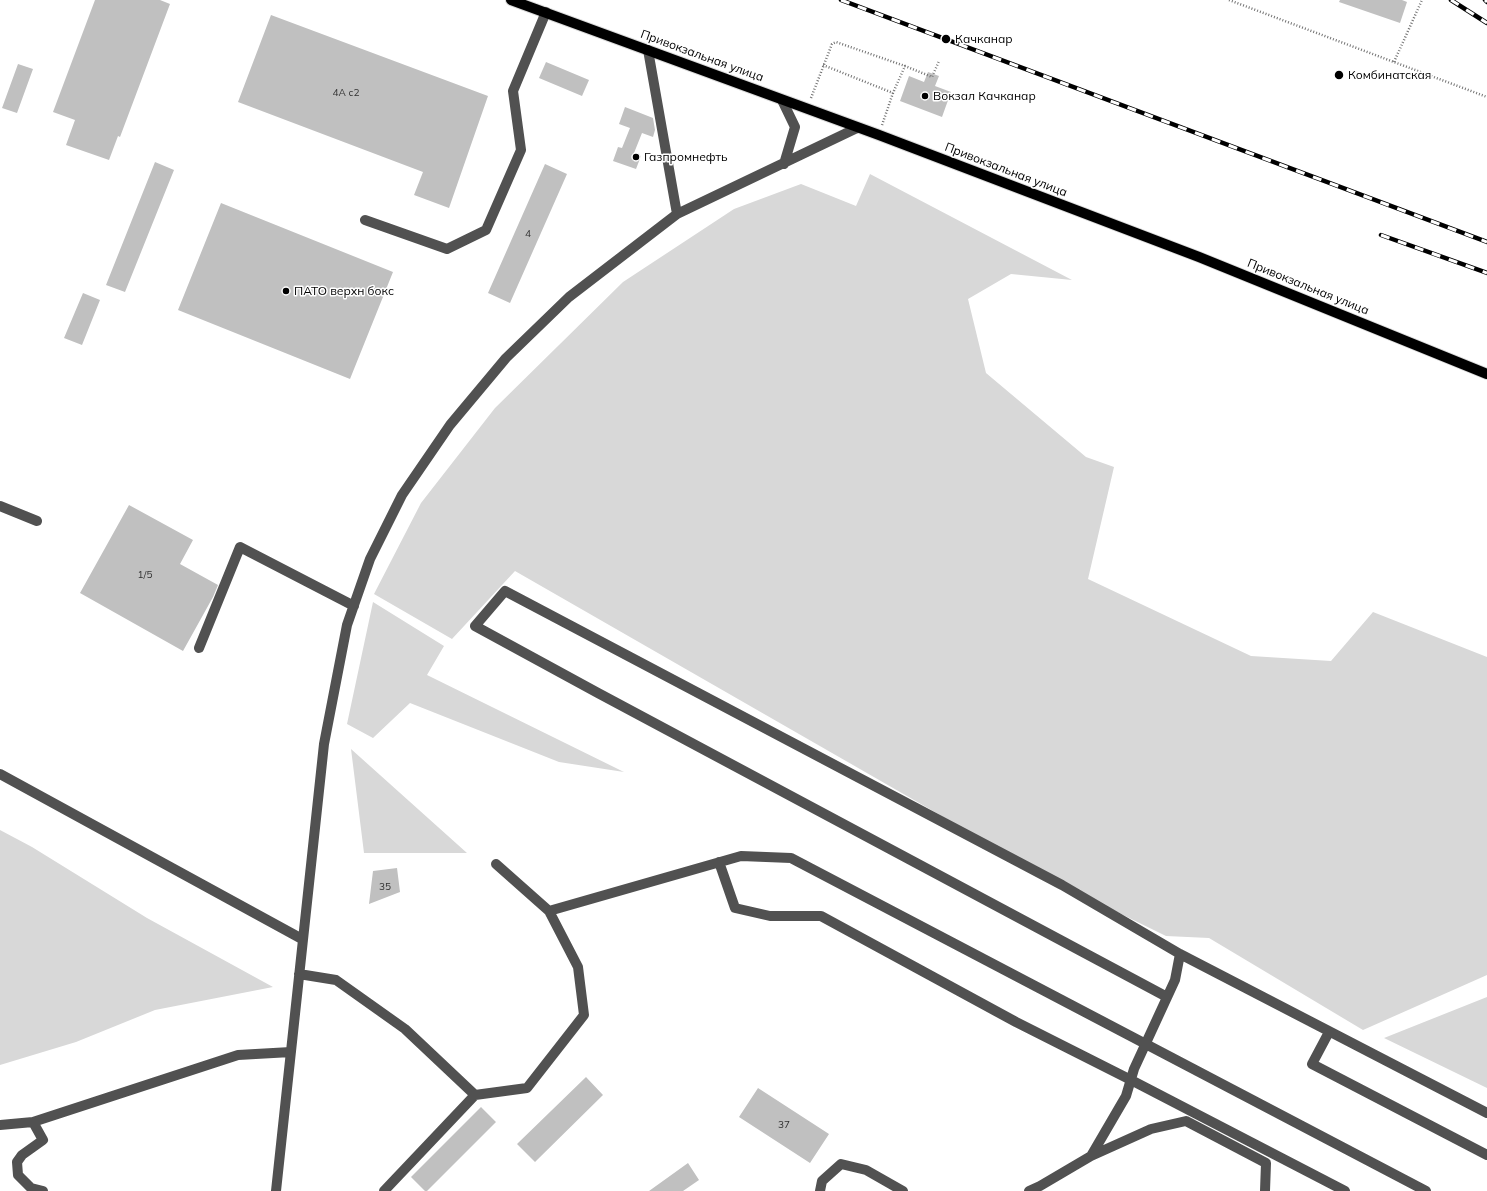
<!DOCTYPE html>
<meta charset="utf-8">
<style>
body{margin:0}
canvas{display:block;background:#fff}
</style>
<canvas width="1487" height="1191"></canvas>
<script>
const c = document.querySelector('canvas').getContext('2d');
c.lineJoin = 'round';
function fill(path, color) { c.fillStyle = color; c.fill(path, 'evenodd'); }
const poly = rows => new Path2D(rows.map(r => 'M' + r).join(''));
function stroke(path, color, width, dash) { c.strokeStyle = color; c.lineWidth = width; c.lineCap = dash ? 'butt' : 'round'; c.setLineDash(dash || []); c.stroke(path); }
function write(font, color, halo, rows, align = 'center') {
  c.font = font + ' Mulish,sans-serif'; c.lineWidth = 3; c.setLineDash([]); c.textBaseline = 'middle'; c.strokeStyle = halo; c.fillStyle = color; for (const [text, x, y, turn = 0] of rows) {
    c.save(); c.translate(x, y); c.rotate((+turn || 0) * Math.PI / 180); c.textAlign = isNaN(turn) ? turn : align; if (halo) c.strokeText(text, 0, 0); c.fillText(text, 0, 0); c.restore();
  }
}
fill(poly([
 [870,174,1072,280,1011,274,968,299,986,373,1086,457,1114,467,1088,579,1251,656,1331,661,1373,612,1487,657,1487,975,1363,1030,1209,938,1166,936,1062,885,515,571,452,639,374,594,421,503,495,408,623,282,734,209,801,184,856,206],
 [373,602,444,646,427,675,624,772,559,762,410,703,373,738,347,724],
 [351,749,467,853,364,853],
 [0,830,32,847,147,918,273,987,155,1010,76,1042,0,1065],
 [1487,997,1487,1088,1384,1038]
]), '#d8d8d8');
fill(poly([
 [95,0,160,0,170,4,120,137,118,136,109,160,66,145,75,120,53,112],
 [1340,0,1402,0,1407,2,1400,23,1339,2],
 [271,15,488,96,449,208,414,195,423,172,238,102],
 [546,62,589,80,582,96,539,78],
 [18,64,33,69,17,113,2,108],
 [928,72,939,76,935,86,951,92,942,117,900,101,909,76,924,82],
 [625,107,653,118,655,130,653,137,642,133,634,153,641,156,636,169,613,161,618,147,622,148,630,128,619,124],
 [155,162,174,170,125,292,106,285],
 [545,164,567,174,510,303,488,293],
 [221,203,393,272,350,379,178,310],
 [83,293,100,300,82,345,64,338],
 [129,505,193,540,180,564,218,585,213,597,183,651,80,593],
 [397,868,400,892,369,904,373,871],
 [586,1077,603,1095,535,1162,517,1144],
 [758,1088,829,1134,810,1163,739,1117],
 [481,1107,496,1122,427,1191,425,1191,411,1177],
 [688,1163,699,1180,683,1191,649,1191]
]), '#c0c0c0');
const major = poly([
 [511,0,879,135,1199,257,1487,374]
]);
stroke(major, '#dbdbdb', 12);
stroke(poly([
 [1229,0,1487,97],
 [1394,62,1422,0],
 [823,65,893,93],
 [811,98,832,44,836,42,905,66],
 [882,125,893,93,905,66,932,77,939,61]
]), '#737373', 2.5, [1, 2]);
stroke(poly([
 [648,50,677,214],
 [782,100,795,127,784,164],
 [365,220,447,249,486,230,521,150,513,91,546,12],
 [0,506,37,521],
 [199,648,240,547,354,606],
 [0,774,302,939],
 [719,862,735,908,770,916,821,916,1016,1022,1131,1080,1345,1191],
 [549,911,741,856,791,858,1426,1191],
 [299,974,336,980,405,1029,475,1095,384,1191],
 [1167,997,598,693,475,626,505,591,1062,885,1180,954,1487,1113],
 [1329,1032,1312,1064,1487,1155],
 [475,1095,527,1088,584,1015,578,967,549,911,496,864],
 [33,1122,43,1140,22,1155,17,1162,18,1175,31,1188,43,1191],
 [0,1125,33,1122,238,1055,291,1052],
 [1091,1156,1151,1129,1186,1121,1266,1163,1265,1191],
 [276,1191,324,744,347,625,370,559,402,495,450,425,506,358,569,297,677,214,857,128],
 [820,1191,822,1181,841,1164,866,1170,903,1191],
 [1029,1191,1040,1186,1091,1156,1126,1096,1134,1069,1175,980,1180,954]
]), '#515151', 10);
stroke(major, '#000', 10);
const rail = poly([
 [841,0,1487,242],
 [1451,0,1487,23],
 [1485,0,1487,2],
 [1381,235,1487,273]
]);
stroke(rail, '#000', 4.5);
stroke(rail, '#fff', 3, [9]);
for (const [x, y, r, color] of [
 [946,39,5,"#000"],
 [1339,75,5,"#000"],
 [925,96,4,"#000"],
 [636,157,4,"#000"],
 [286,291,4,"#000"]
]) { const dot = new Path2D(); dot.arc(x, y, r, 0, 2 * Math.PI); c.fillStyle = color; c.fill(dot); stroke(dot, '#fff', 1.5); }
write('10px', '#303030', null, [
 ["4А с2",346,93],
 ["4",528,234],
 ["1/5",145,575],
 ["35",385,887],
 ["37",784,1125]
]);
write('12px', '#000', '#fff', [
 ["Качканар",955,39],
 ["Комбинатская",1348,75],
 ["Вокзал Качканар",933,96],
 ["Газпромнефть",644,157],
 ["ПАТО верхн бокс",294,291]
], 'left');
write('12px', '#000', '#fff', [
 ["Привокзальная улица",702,56,20],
 ["Привокзальная улица",1006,170,21],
 ["Привокзальная улица",1308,287,22]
]);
</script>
